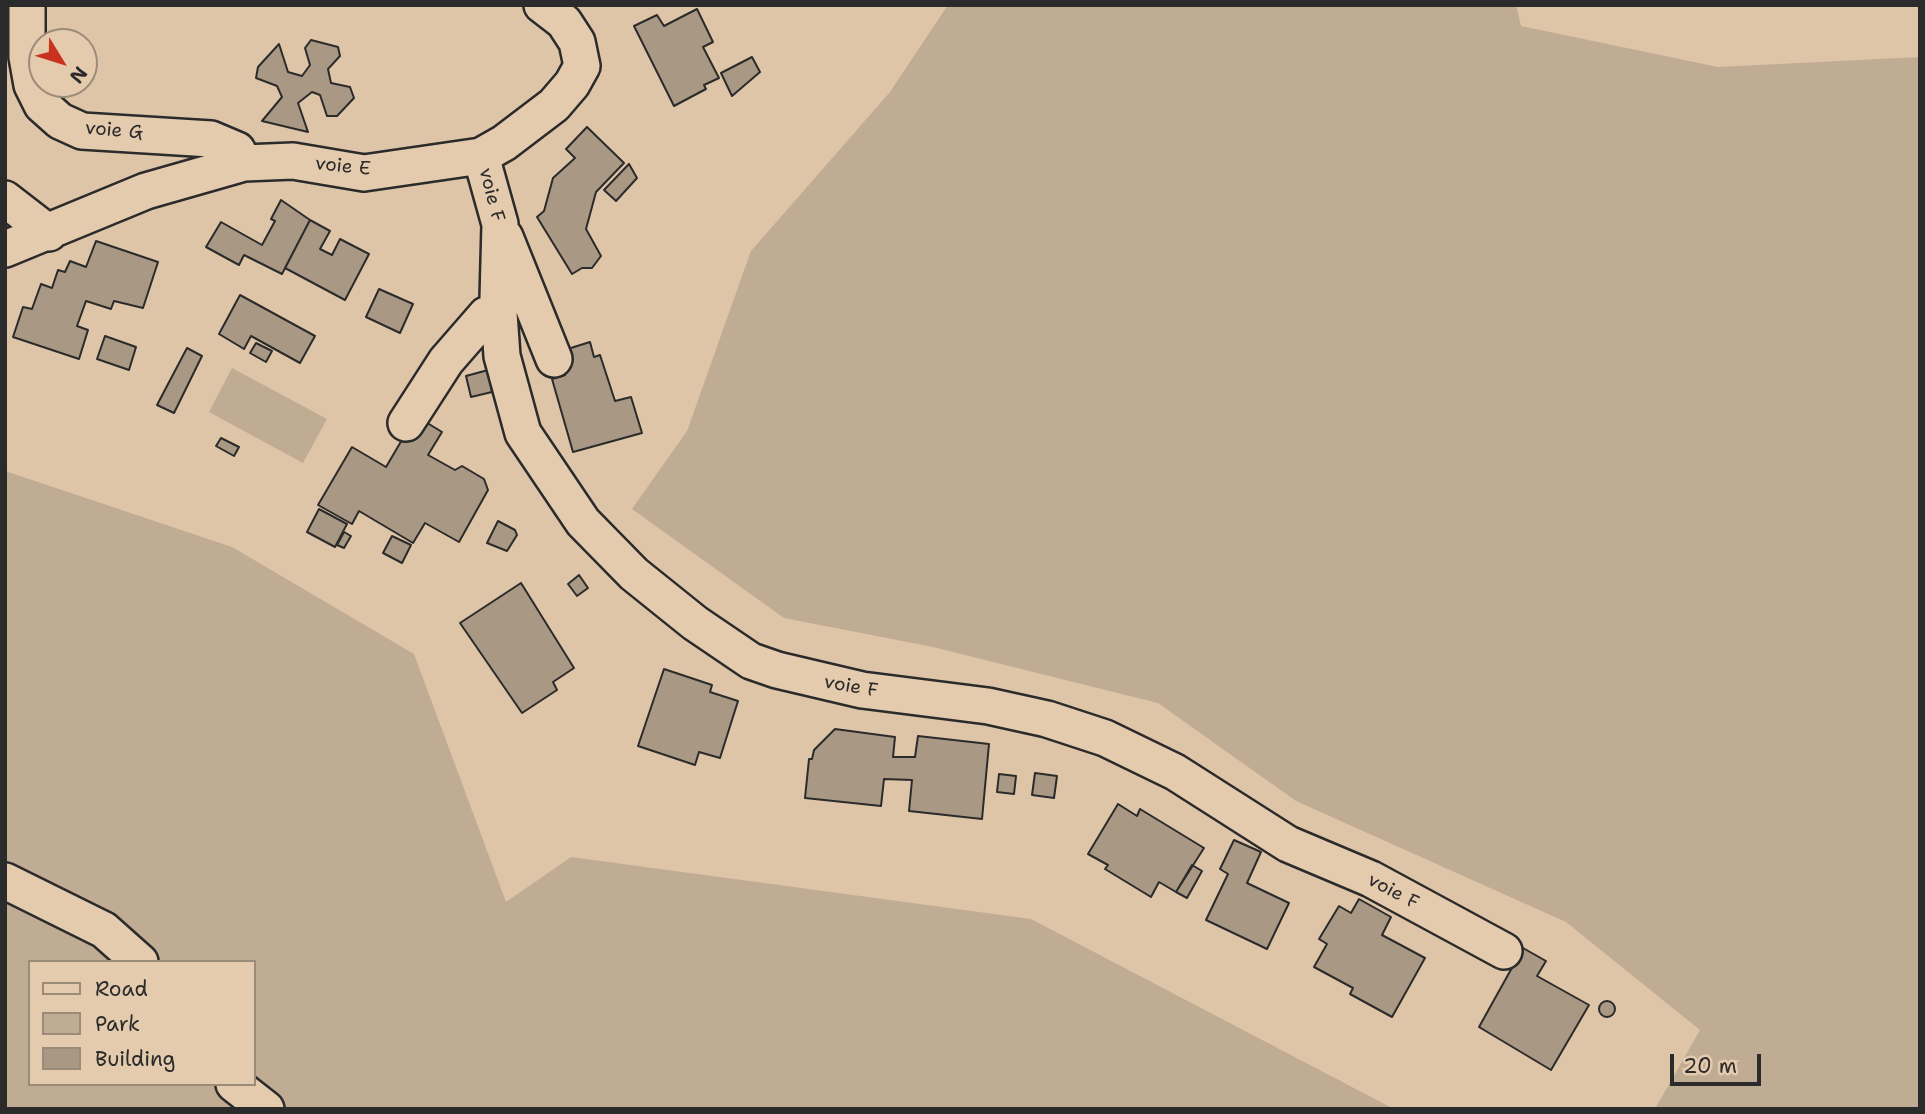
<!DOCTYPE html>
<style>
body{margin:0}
#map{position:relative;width:1925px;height:1114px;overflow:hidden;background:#dec5a8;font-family:"Shantell Sans",sans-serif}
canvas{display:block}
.frame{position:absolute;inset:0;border:7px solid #2b2b2b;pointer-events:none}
.legend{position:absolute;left:28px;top:960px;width:228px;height:126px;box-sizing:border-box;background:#e5cbad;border:2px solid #9b8b79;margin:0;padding:9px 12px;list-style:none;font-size:21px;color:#2b2b2b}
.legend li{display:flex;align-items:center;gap:14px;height:35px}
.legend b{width:35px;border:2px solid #9b8b79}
.north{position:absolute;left:28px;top:28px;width:70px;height:70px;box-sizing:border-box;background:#e5cbad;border:2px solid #9b8b79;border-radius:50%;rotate:128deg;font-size:19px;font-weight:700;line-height:28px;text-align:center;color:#2b2b2b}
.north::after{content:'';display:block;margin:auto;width:24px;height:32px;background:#c8321e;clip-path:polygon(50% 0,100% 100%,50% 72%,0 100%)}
.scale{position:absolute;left:1670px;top:1054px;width:91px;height:32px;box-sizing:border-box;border:4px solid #2b2b2b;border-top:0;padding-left:9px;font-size:21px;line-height:24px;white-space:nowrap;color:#2b2b2b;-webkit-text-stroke:5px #e5cbad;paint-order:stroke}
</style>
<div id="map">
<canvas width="1925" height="1114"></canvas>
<div class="frame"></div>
<ul class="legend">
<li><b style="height:9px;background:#e5cbad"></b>Road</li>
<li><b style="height:19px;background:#c0ab93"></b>Park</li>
<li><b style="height:19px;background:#a99883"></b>Building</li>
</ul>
<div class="north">N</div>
<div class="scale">20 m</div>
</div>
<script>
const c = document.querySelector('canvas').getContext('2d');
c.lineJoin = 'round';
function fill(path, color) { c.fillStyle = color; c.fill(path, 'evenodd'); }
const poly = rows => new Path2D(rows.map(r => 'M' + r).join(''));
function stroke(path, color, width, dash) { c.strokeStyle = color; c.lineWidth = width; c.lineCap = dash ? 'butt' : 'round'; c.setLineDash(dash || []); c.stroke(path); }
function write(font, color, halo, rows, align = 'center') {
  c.font = font + ' "Shantell Sans",sans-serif'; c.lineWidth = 6; c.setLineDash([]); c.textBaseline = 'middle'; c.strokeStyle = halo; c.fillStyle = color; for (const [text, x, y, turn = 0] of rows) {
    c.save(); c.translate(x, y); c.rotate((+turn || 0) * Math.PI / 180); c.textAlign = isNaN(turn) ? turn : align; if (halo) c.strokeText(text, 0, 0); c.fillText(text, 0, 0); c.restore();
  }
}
fill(poly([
 [948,5,1516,5,1521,26,1718,67,1920,57,1920,1109,1655,1109,1700,1030,1566,922,1296,801,1158,703,933,647,784,618,632,509,687,431,751,251,890,92],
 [232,368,327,419,303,463,209,412],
 [5,471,232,547,414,654,506,902,571,857,1031,919,1394,1109,5,1109],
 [30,962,254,962,254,1084,30,1084]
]), '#c0ab93');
const building = poly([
 [697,9,713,42,703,47,719,78,704,85,706,89,674,106,634,26,657,15,664,26,697,9],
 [311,40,338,47,340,56,328,69,331,83,350,87,354,98,337,116,327,116,320,95,312,92,298,103,308,132,262,121,282,97,277,86,256,78,258,67,279,44,288,72,302,76,310,65,305,48,311,40],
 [752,57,760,72,732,96,721,73,752,57],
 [587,127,624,163,596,192,586,229,601,256,592,268,582,268,572,274,537,217,544,211,553,178,575,158,566,149,587,127],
 [629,164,637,178,616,201,604,190,629,164],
 [281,200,310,220,282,274,244,255,239,265,206,247,221,222,262,245,275,221,271,219,281,200],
 [310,220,330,231,320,249,332,255,340,239,369,254,345,300,285,268,310,220],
 [96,241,158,262,143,308,114,301,111,309,86,301,77,326,88,330,79,359,13,337,23,307,32,309,41,284,52,288,58,270,65,272,70,261,86,267,96,241],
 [379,289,413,304,400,333,366,317,379,289],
 [240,295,315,336,300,363,251,336,244,349,219,334,240,295],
 [105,336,136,347,129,370,97,359,105,336],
 [590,342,594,357,600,355,615,401,631,397,642,433,573,452,552,379,565,375,558,352,590,342],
 [256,343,272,351,266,362,250,353,256,343],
 [187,348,202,356,174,413,157,405,187,348],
 [488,370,492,392,471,397,466,376,488,370],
 [416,416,442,432,428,455,455,470,462,466,484,479,488,490,459,542,425,523,413,543,359,511,352,524,318,505,352,447,386,467,416,416],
 [221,438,239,447,234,456,216,446,221,438],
 [319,509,347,524,335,547,307,532,319,509],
 [498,521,515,530,517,535,507,551,487,543,498,521],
 [344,532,351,536,344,548,337,545,344,532],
 [392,536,411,545,402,563,383,553,392,536],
 [579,575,588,588,577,596,568,584,579,575],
 [521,583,574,668,553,682,557,690,522,713,460,623,521,583],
 [664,669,712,685,710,692,738,701,720,758,699,752,695,765,638,746,664,669],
 [835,729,895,737,893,757,915,757,918,736,989,744,982,819,909,811,912,780,884,779,881,806,805,798,809,759,812,759,814,750,835,729],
 [1035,773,1057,776,1054,798,1032,795,1035,773],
 [999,774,1016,776,1014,794,997,792,999,774],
 [1118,804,1137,816,1140,809,1204,848,1176,892,1159,882,1151,897,1105,869,1108,865,1088,854,1118,804],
 [1234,840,1261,852,1247,883,1289,903,1267,949,1206,920,1228,874,1220,869,1234,840],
 [1192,865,1202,871,1187,898,1176,892,1192,865],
 [1359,899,1391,917,1382,935,1425,958,1392,1017,1350,994,1353,988,1314,967,1327,944,1319,939,1339,906,1351,913,1359,899],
 [1523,948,1546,961,1537,976,1589,1005,1551,1070,1479,1027,1523,948],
 '1599 1009a8 8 0 1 1 16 0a8 8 0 1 1-16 0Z'
]);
fill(building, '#a99883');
stroke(building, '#2b2b2b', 2);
const minor = poly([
 [27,5,27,57,32,85,42,105,60,121,82,131,211,139,237,150,244,163],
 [481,156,500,224,498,299,502,356,523,433,583,522,634,574,695,623,751,661,777,670,862,690,988,706,1047,719,1105,738,1175,772,1288,844,1371,879,1504,951],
 [5,199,49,233],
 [505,237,554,359],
 [5,249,146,191,244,163,293,161,364,173,481,156,504,143,554,105,572,84,582,66,577,42,564,22,542,5],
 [406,423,446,361,486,315],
 [5,881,104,930,140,962],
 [234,1084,266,1109]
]);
stroke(minor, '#2b2b2b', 40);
stroke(minor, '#e5cbad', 35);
write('19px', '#2b2b2b', '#e5cbad', [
 ["voie G",114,131,5],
 ["voie E",343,167,6],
 ["voie F",491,195,76],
 ["voie F",851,687,10],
 ["voie F",1393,892,28]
]);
</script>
